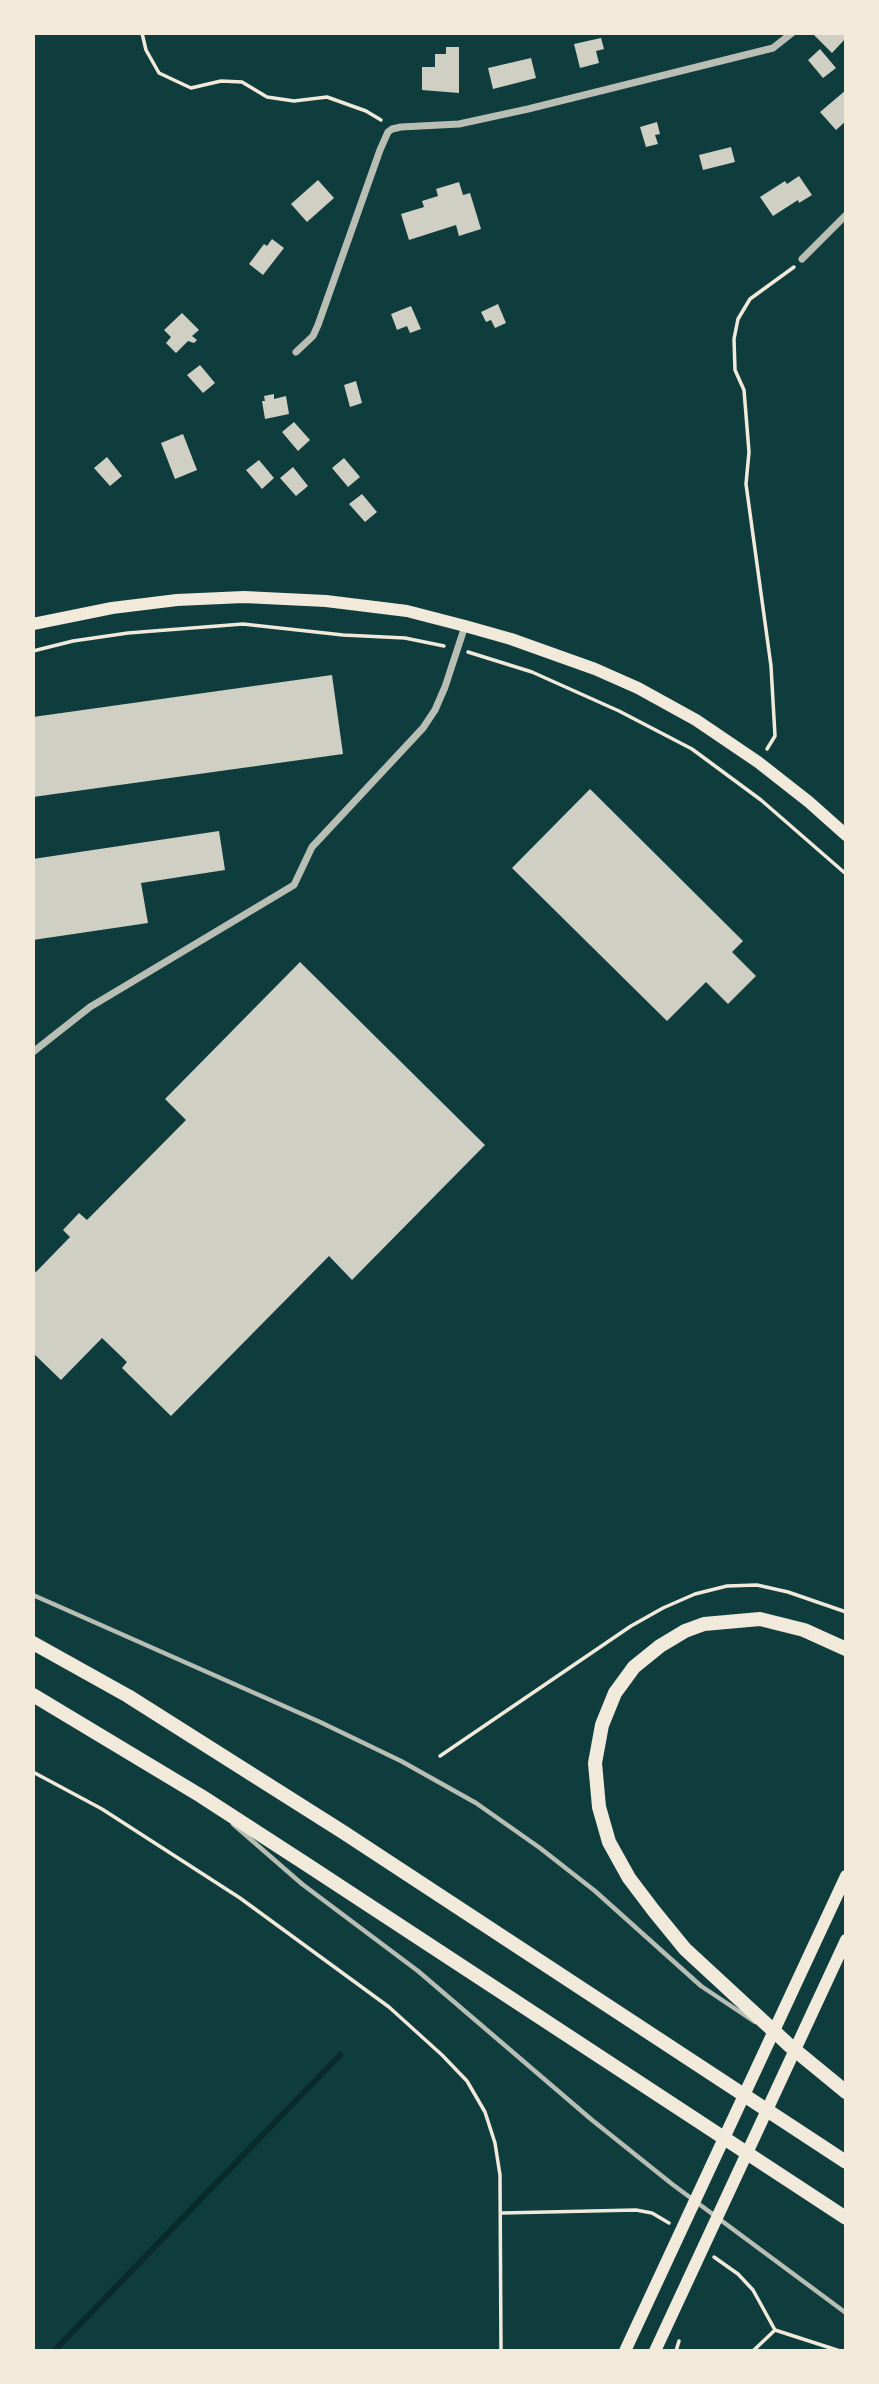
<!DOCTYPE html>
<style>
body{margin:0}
#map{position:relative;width:879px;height:2384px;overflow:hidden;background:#0f3d3e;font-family:"DM Sans",sans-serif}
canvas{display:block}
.frame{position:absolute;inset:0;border:35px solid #f1e9da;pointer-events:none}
</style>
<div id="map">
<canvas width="879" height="2384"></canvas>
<div class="frame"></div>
</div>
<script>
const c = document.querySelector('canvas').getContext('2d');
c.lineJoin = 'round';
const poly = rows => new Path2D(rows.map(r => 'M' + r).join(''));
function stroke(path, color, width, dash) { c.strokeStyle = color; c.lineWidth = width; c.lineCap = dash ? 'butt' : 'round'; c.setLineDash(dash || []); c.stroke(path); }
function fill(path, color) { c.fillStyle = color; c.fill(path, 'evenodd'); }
stroke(poly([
 [54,2351,340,2055]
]), '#0a2a2b', 6);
fill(poly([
 [812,33,846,33,846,38,832,53],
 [601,38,604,49,596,51,599,63,580,68,574,44],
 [446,47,459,47,459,93,422,90,422,67,435,67,435,54,446,54],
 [820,49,836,68,823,78,808,60],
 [531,58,536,78,493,89,488,68],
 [846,90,846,121,836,130,820,112],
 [657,122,660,134,655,135,658,144,646,147,640,127],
 [731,147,735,162,703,170,699,155],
 [799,176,812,195,799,203,798,200,773,216,760,197,785,181,787,184],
 [318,180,334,198,307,222,291,204],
 [459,182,463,195,470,193,481,229,459,236,456,225,409,240,401,214,424,207,422,201,438,196,436,189],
 [272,239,284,248,263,275,249,264,264,244,267,246],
 [498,304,506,323,495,328,491,320,486,322,481,312],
 [411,306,421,329,410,333,407,326,397,330,391,314],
 [182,313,199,330,192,336,197,340,194,343,188,341,176,353,166,343,171,337,164,330],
 [200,365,215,383,203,393,187,375],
 [356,381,362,403,350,407,344,385],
 [274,394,274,399,286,396,289,414,265,419,262,401,265,401,264,396],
 [294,422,310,440,298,451,282,432],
 [183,434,197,470,175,479,161,443],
 [107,457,122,476,110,486,94,468],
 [344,458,360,477,348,487,332,468],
 [259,460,274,478,262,489,246,470],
 [293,467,308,486,296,496,280,478],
 [362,494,377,512,365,522,349,504],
 [332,675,343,754,33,797,33,717],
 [590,789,743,941,732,952,756,976,728,1004,706,982,667,1021,512,868],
 [219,831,225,870,141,883,148,923,33,940,33,859],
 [300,962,485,1145,352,1280,329,1256,171,1416,122,1368,127,1362,102,1338,61,1380,33,1353,33,1270,36,1272,70,1237,63,1230,79,1213,87,1220,186,1120,165,1099]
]), '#cfcfc3');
stroke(poly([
 [142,33,146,50,159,73,191,88,221,81,242,82,267,97,294,101,327,97,366,111,381,120],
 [33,651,73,641,128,633,243,624,343,635,405,638,444,646],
 [468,652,532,672,619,711,692,749,761,800,846,874],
 [767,749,775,736,771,666,746,484,749,452,744,390,735,370,734,339,738,319,750,299,794,267],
 [440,1756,631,1626,663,1608,695,1594,727,1586,757,1585,788,1592,846,1612],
 [33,1772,102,1809,240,1898,389,2007,442,2055,467,2081,485,2112,495,2143,500,2175,501,2351],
 [502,2213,636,2210,652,2213,669,2223],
 [714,2257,738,2274,753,2290,775,2330,753,2351],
 [775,2330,840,2351],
 [676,2351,679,2341]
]), '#f1e9da', 3.5);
stroke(poly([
 [33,1595,320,1722,401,1761,476,1803,540,1848,595,1891,701,1986,755,2022],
 [233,1824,302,1884,418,1971,592,2120,672,2184,846,2313]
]), '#b8beb3', 4.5);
stroke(poly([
 [802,259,846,215],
 [296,352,313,336,318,325,380,150,388,132,392,129,401,127,459,124,528,109,773,48,792,33],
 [33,1052,90,1007,294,885,312,847,423,728,435,710,445,687,465,626]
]), '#b8beb3', 7);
stroke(poly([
 [33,624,112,608,177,600,244,597,326,601,407,611,465,626,511,639,595,669,638,688,696,720,758,762,809,802,846,835],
 [625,2351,846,1876],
 [655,2351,846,1940]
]), '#f1e9da', 12);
stroke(poly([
 [33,1643,128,1696,343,1832,846,2162],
 [846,1649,804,1630,760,1619,704,1624,685,1631,660,1646,634,1667,615,1693,602,1725,595,1763,599,1807,609,1842,629,1878,654,1911,685,1949,790,2046,846,2092],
 [33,1695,201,1796,306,1864,846,2218]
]), '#f1e9da', 14);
</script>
